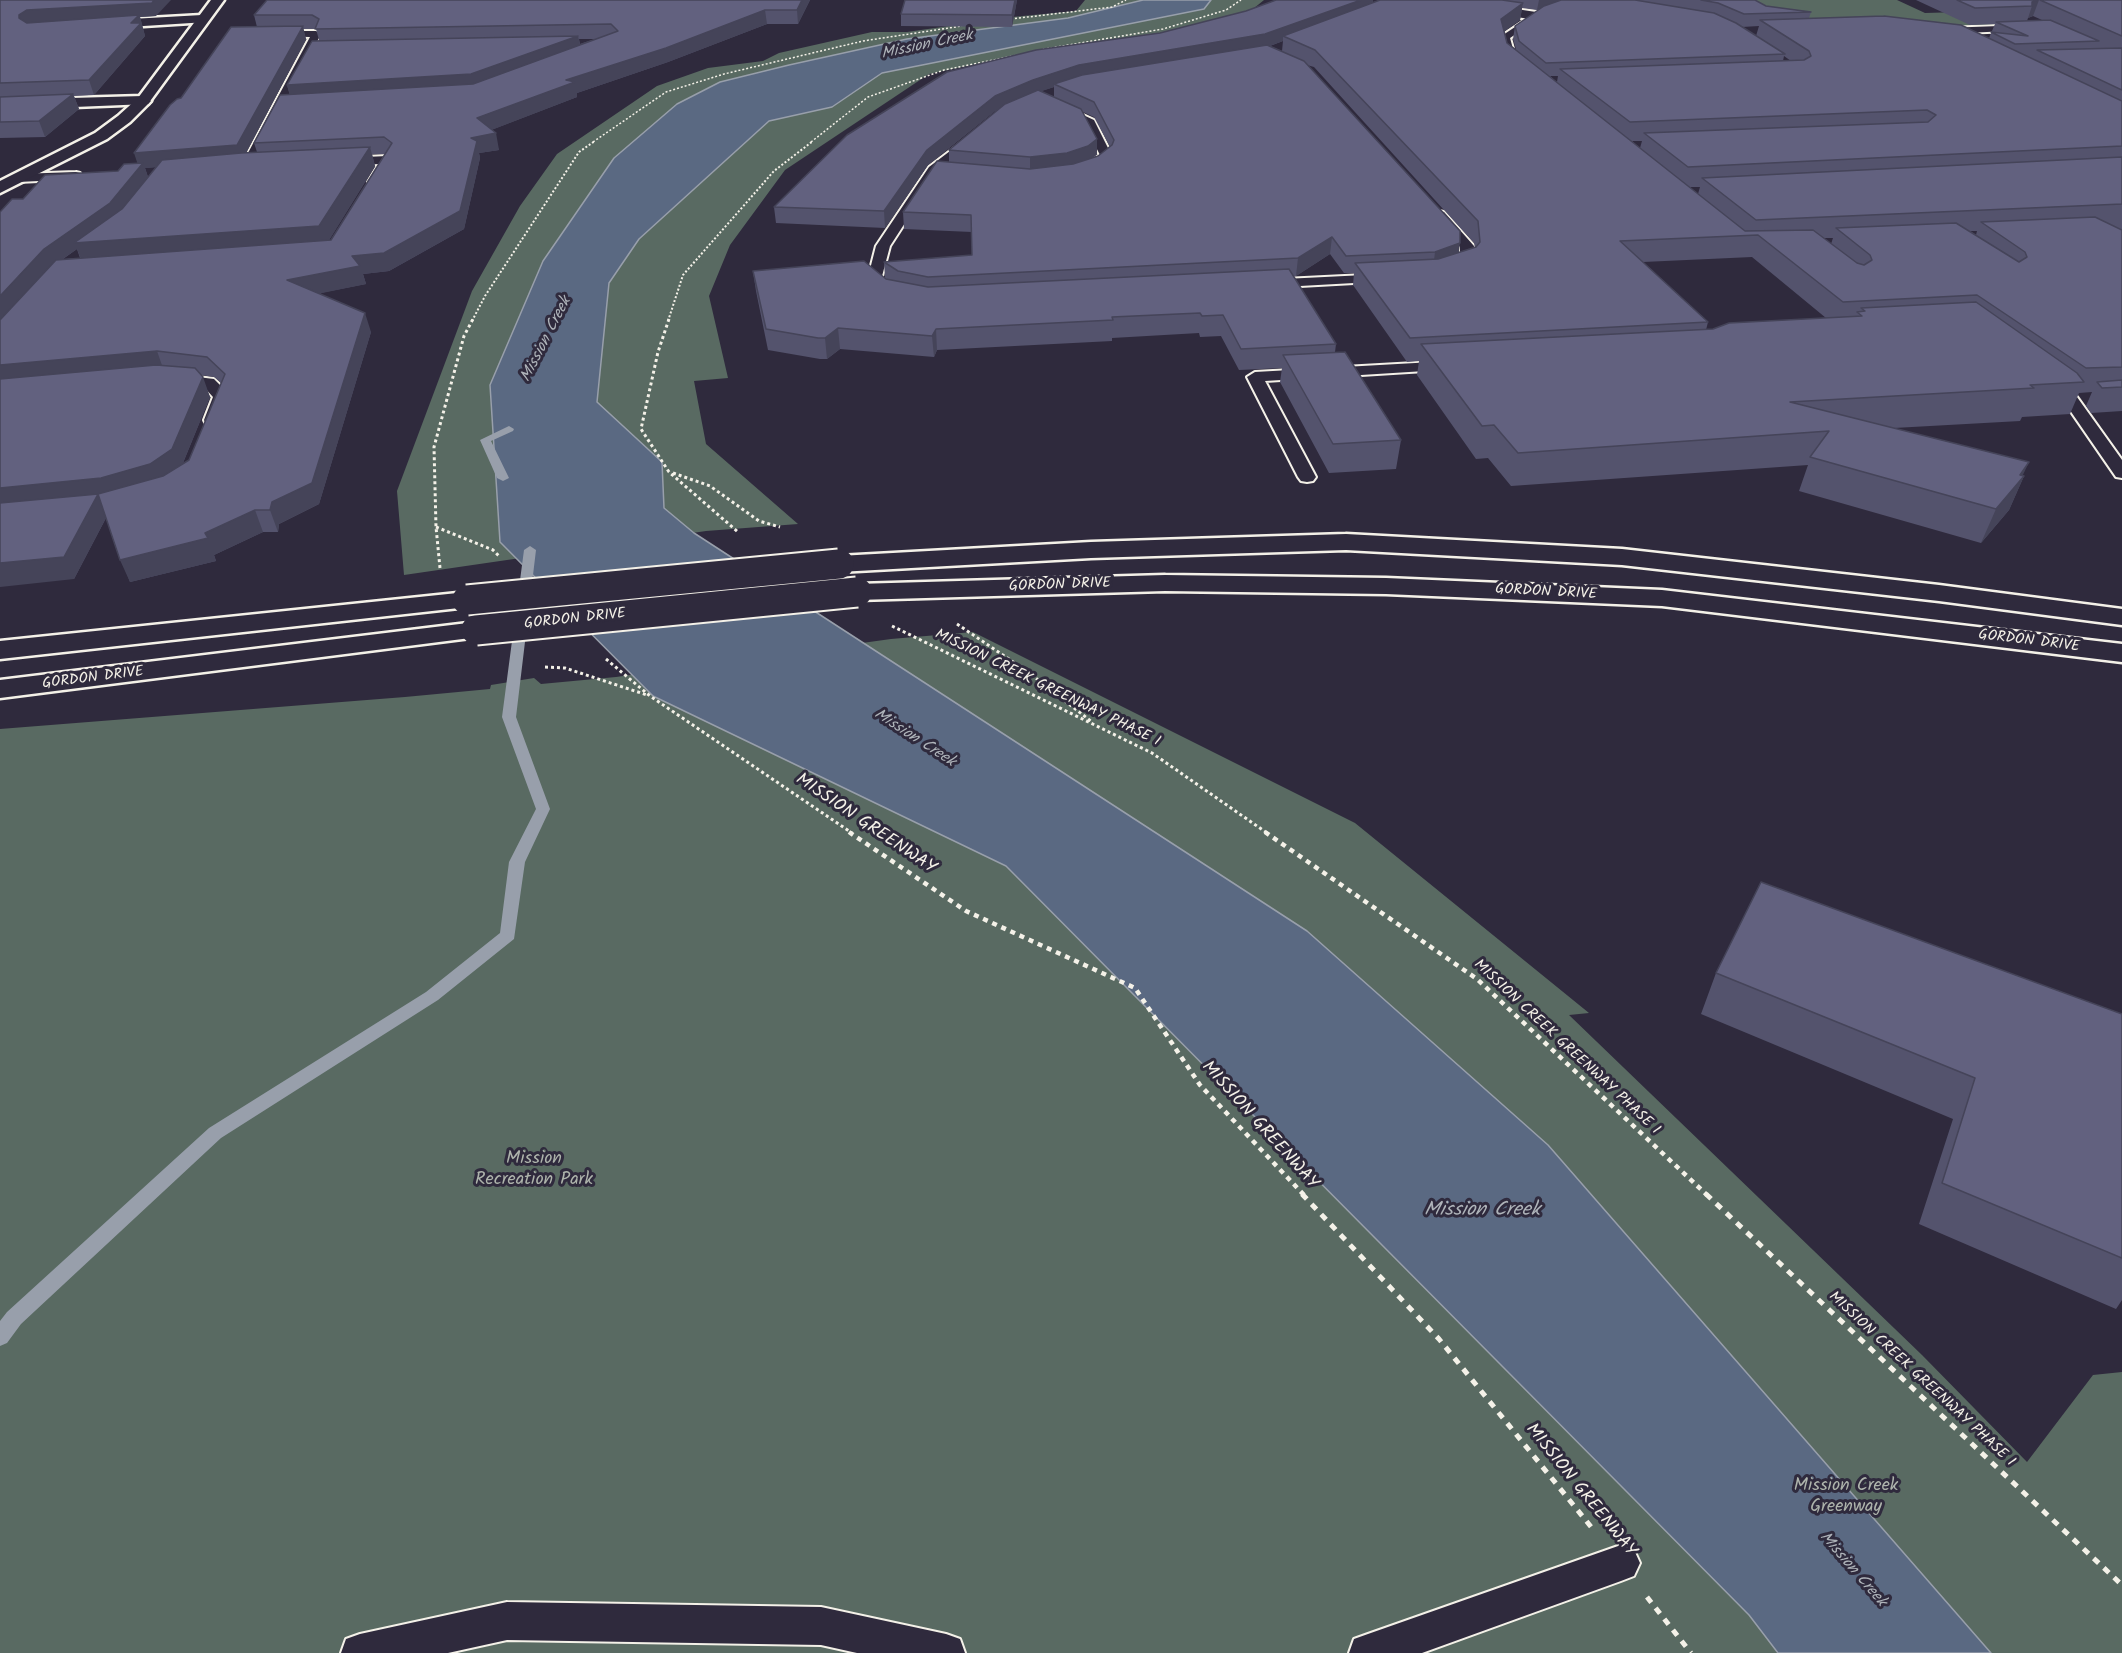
<!DOCTYPE html>
<style>
body{margin:0}
canvas{display:block;background:#2f2a3d}
</style>
<canvas width="2122" height="1653"></canvas>
<script>
const c = document.querySelector('canvas').getContext('2d');
c.lineJoin = 'round';
function fill(path, color) { c.fillStyle = color; c.fill(path, 'evenodd'); }
const poly = rows => new Path2D(rows.map(r => 'M' + r).join(''));
function stroke(path, color, width, dash) { c.strokeStyle = color; c.lineWidth = width; c.lineCap = dash ? 'butt' : 'round'; c.setLineDash(dash || []); c.stroke(path); }
function write(font, color, halo, rows, align = 'center') {
  c.font = font + ' Kalam,sans-serif'; c.lineWidth = 6; c.setLineDash([]); c.textBaseline = 'middle'; c.strokeStyle = halo; c.fillStyle = color; for (const [text, x, y, turn = 0] of rows) {
    c.save(); c.translate(x, y); c.rotate((+turn || 0) * Math.PI / 180); c.textAlign = isNaN(turn) ? turn : align; if (halo) c.strokeText(text, 0, 0); c.fillText(text, 0, 0); c.restore();
  }
}
fill(poly([
 [1085,0,1264,0,1253,9,1164,35,986,62,929,74,785,170,730,245,709,296,728,378,694,381,706,444,798,524,706,531,404,575,397,491,472,291,520,206,557,154,657,86,708,68,763,61,779,53,872,32,907,32,1012,17,1076,11],
 [1750,0,1897,0,1925,13,1997,11,2023,23,1965,26,1924,21,1762,27],
 [973,632,1355,823,1589,1013,1569,1015,1922,1355,2027,1462,2093,1375,2122,1372,2122,1653,0,1653,0,729,405,697,490,689,491,685,534,678,541,684,616,677,891,639]
]), '#596a62');
const water = poly([
 [1143,0,1211,0,1204,9,882,73,832,107,769,121,639,239,609,283,597,402,662,462,664,508,694,533,1307,931,1548,1145,1991,1653,1778,1653,1749,1615,1006,866,653,696,500,542,490,385,543,261,614,158,677,104,720,82,789,65,907,39,1068,18,1143,0]
]);
fill(water, '#5a6982');
stroke(water, '#989fab', 1.5);
fill(poly([
 [509,426,514,429,513,431,491,441,509,478,503,481,497,478,480,440,509,426],
 [530,546,536,550,516,717,550,809,525,862,514,939,438,1000,221,1138,21,1324,7,1343,0,1346,0,1321,7,1312,209,1128,426,992,500,933,509,862,536,809,502,717,524,550,530,546]
]), '#989fab');
const lane = poly([
 [1539,11,1547,13,1510,38,1515,56,1524,64,1515,66,1505,57,1500,37,1539,11],
 [2026,25,2031,28,2029,30,1945,34,1940,31,1945,28,2026,25],
 [273,31,316,31,321,34,253,166,247,170,241,166,310,37,269,36,269,32,273,31],
 [1057,103,1094,120,1112,156,1097,170,1084,174,1078,170,1100,155,1083,122,1053,108,1051,106,1057,103],
 [975,132,981,136,979,139,938,172,890,246,881,280,898,294,891,298,886,297,867,281,876,246,929,167,975,132],
 [388,156,394,160,378,185,374,186,368,182,379,164,341,166,335,162,341,158,388,156],
 [76,172,80,173,82,176,80,179,18,182,12,178,18,174,76,172],
 [1439,211,1444,212,1474,246,1472,267,1449,274,1442,270,1444,267,1460,262,1460,247,1432,215,1439,211],
 [1385,274,1390,275,1392,278,1390,281,1264,288,1257,284,1264,280,1385,274],
 [1451,361,1459,366,1457,369,1265,381,1316,477,1313,481,1307,482,1301,481,1298,477,1247,377,1255,372,1451,361],
 [173,374,214,379,228,393,230,396,218,424,206,424,204,420,213,397,203,386,167,382,165,379,167,376,173,374],
 [2050,380,2077,397,2122,460,2122,478,2116,477,2065,403,2044,388,2042,385,2050,380],
 [1621,1545,1634,1550,1640,1563,1634,1576,1621,1581,1422,1653,1349,1653,1354,1639,1368,1634,1621,1545],
 [507,1602,821,1607,946,1634,960,1639,965,1653,857,1653,821,1645,507,1640,448,1653,341,1653,346,1639,360,1634,507,1602]
]);
const street = poly([
 [1426,0,1457,0,1536,12,1543,16,1536,20,1432,4,1426,0],
 [202,15,207,16,209,19,207,22,96,29,89,25,96,21,202,15],
 [143,96,151,101,148,104,0,110,0,100,143,96]
]);
const secondary = poly([
 [211,0,224,0,148,104,130,122,107,139,0,193,0,181,95,133,118,116,138,98,211,0],
 [1346,534,1622,549,1939,585,2122,609,2122,625,1939,601,1622,565,1346,550,1091,558,839,572,830,570,826,564,830,558,839,556,1091,542,1346,534],
 [1165,575,1386,578,1662,590,2122,644,2122,662,1662,606,1386,594,1165,591,857,600,847,598,843,592,847,586,857,584,1165,575],
 [467,592,477,594,481,600,477,606,0,659,0,641,467,592],
 [476,622,486,624,490,630,486,636,0,698,0,680,476,622]
]);
stroke(lane, '#f4f1e8', 4);
stroke(street, '#f4f1e8', 5);
stroke(secondary, '#f4f1e8', 5);
stroke(poly([
 [1011,19,1112,7,1126,0],
 [1039,50,1163,29,1226,10,1241,0],
 [593,142,666,92,724,74,863,41,962,26],
 [811,142,868,97,944,70,1023,54]
]), '#f4f1e8', 1.5, [2, 2]);
stroke(poly([
 [472,321,485,296,579,152,595,141],
 [668,321,683,275,774,171,813,141]
]), '#f4f1e8', 2, [2, 2]);
stroke(poly([
 [669,319,658,352,641,429,669,472,738,532],
 [673,473,710,486,759,521,780,527],
 [436,527,493,550,499,556],
 [440,568,436,527,434,447,464,336,473,319],
 [957,624,1028,672,1092,722],
 [892,626,1152,753,1267,833],
 [606,659,650,696,852,833],
 [545,667,565,668,647,695]
]), '#f4f1e8', 3, [3, 3]);
stroke(poly([
 [849,832,966,911,1135,988,1200,1085,1304,1195],
 [1265,832,1477,979,1707,1195]
]), '#f4f1e8', 4.5, [5, 5]);
stroke(poly([
 [1302,1194,1439,1339,1592,1528],
 [1706,1194,2122,1585],
 [1647,1597,1691,1653]
]), '#f4f1e8', 5, [7, 7]);
fill(lane, '#2f2a3d');
fill(street, '#2f2a3d');
fill(secondary, '#2f2a3d');
const secondaryBridge = poly([
 [467,600,839,564],
 [476,630,857,592]
]);
stroke(secondaryBridge, '#f4f1e8', 33, []);
stroke(secondaryBridge, '#2f2a3d', 29);
fill(poly([
 [0,0,156,16,140,17,145,36,94,95,74,96,79,109,45,137,0,138],
 [267,0,810,0,798,24,767,24,668,62,577,93,577,97,491,130,499,150,479,153,480,158,464,229,389,271,363,274,366,284,320,293,371,332,319,504,279,524,278,532,263,532,214,555,216,561,130,582,106,518,74,579,23,199,118,171,138,164,181,98,257,27,254,15],
 [303,29,316,29,319,40,287,85,290,95,254,143,257,152,246,153,306,39],
 [579,39,595,39,580,44],
 [372,154,385,154,331,240,329,240,375,166],
 [156,167,148,177,145,168],
 [77,249,80,258,63,259],
 [201,375,214,377,221,383,189,460,183,463,210,397],
 [1017,0,1012,27,901,26,901,14],
 [1373,0,1373,2,1380,0,1755,0,1766,6,1811,12,1809,18,1989,38,1995,24,1970,25,1916,0,2122,0,2122,411,2091,413,2086,406,2092,392,2079,393,2070,414,2022,417,2020,421,1894,428,2024,476,2009,510,1981,543,1799,491,1808,465,1511,486,1488,458,1476,459,1417,375,1419,361,1407,362,1353,285,1354,273,1344,273,1330,254,1296,276,1293,276,1336,344,1335,352,1401,440,1396,469,1329,473,1280,382,1282,368,1239,370,1221,336,1200,337,1199,333,1112,338,1112,341,937,350,934,357,840,349,827,359,820,359,768,350,756,291,753,271,885,278,884,262,972,255,972,232,904,229,903,212,949,162,949,150,998,110,995,111,928,165,885,228,776,223,774,207,1160,33],
 [1522,8,1537,10,1540,9,1515,26,1513,39,1516,49,1507,43,1504,31,1520,20],
 [2033,16,2042,20,2027,21,2028,18],
 [1759,26,1756,36,1742,27],
 [1283,41,1282,51,1270,46],
 [1784,56,1791,61,1783,61],
 [1307,65,1314,67,1474,243,1475,248,1459,253],
 [1550,76,1558,76,1557,82],
 [1054,87,1054,97,1041,91],
 [1083,112,1094,117,1110,147,1098,156,1093,158,1097,154],
 [1632,141,1642,141,1640,148],
 [1690,187,1700,187,1698,194],
 [1970,231,1977,231,1976,235],
 [1824,238,1833,238,1831,244],
 [1752,257,1826,318,1706,330,1708,322,1643,262],
 [1716,973,2122,1014,2122,1300,2116,1309,1919,1224,1953,1119,1701,1014]
]), '#54536d');
fill(poly([
 [154,0,171,0,156,16,140,17,145,36,94,95,89,80,24,28,19,18,19,15,27,10],
 [802,0,810,0,798,24,797,10],
 [1015,0,1017,0,1012,27,1012,15],
 [1361,0,1373,0,1372,8,1283,36,1283,41,1264,48,1054,84,1054,87,1033,94,995,111,928,165,885,228,884,211,927,150,995,96,1033,80,1079,65],
 [1539,0,1563,0,1537,10],
 [2037,0,2039,0,2033,16,2028,18,2032,6,2032,2],
 [1523,3,1520,20,1498,36,1501,19],
 [765,10,767,24,668,62,577,93,577,97,481,134,477,118,566,80],
 [303,26,306,39,242,161,145,168,149,180,370,147,375,166,325,247,83,264,77,249,51,267,0,325,0,296,44,249,139,168,134,153],
 [578,36,581,49,475,89,291,100,287,85],
 [73,94,79,109,45,137,39,121],
 [496,133,499,150,479,153,480,158,464,229,389,271,363,274,366,284,293,299,287,280,352,256,471,138],
 [1097,139,1097,154,1088,162,1030,173,1030,157],
 [1332,237,1330,254,1296,276,1298,258],
 [1460,243,1458,260,1433,269,1435,252],
 [365,313,371,332,319,504,279,524,278,532,270,510,272,502],
 [838,328,840,349,827,359,825,338],
 [936,329,937,350,934,357,932,336],
 [157,351,164,371,0,386,0,365],
 [203,377,210,397,180,470,107,516,74,579,0,587,0,488],
 [2029,462,2021,479,2024,476,2009,510,1981,543,1996,509],
 [255,510,263,532,214,555,216,561,130,582,120,560,205,533]
]), '#454459');
const building = poly([
 [0,0,154,0,152,3,27,10,19,15,19,18,27,23,139,15,131,23,141,23,89,80,0,83,0,0],
 [267,0,802,0,797,10,765,10,666,48,566,80,575,82,477,118,496,133,471,138,477,141,460,211,384,253,352,256,360,266,287,280,365,313,312,483,272,502,270,510,255,510,205,533,208,538,120,560,98,494,163,476,189,460,225,374,207,357,157,351,0,365,0,320,56,260,331,240,392,143,384,137,254,143,280,95,473,84,618,31,611,24,315,29,319,19,312,15,254,15,267,0],
 [905,0,1015,0,1012,15,901,14,905,0],
 [1276,0,1361,0,1265,34,1079,65,1033,80,995,96,927,150,884,211,774,207,847,135,947,72,1036,50,1160,33,1246,11,1276,0],
 [1380,0,1502,0,1523,3,1501,19,1507,43,1745,231,1813,230,1857,263,1864,265,1872,260,1870,255,1836,228,1956,223,2019,262,2027,257,2025,252,1981,222,2095,217,2122,230,2122,367,2086,368,1977,295,1843,302,1758,235,1620,241,1708,322,1410,338,1355,263,1438,259,1476,247,1480,242,1478,221,1315,50,1283,36,1380,0],
 [1561,0,1635,0,1714,13,1736,23,1785,54,1546,63,1519,41,1515,26,1544,6,1561,0],
 [1701,0,1755,0,1766,6,1811,12,1744,14,1718,3,1701,0],
 [1957,0,2037,0,2032,2,2032,6,1975,8,1957,0],
 [2040,0,2122,0,2122,36,2040,0],
 [1884,16,1961,25,2122,101,2122,146,1688,167,1644,133,1928,122,1936,115,1927,110,1630,122,1560,69,1804,60,1811,56,1809,51,1760,20,1884,16],
 [2050,20,2099,41,2015,44,1991,32,2028,36,1996,22,2050,20],
 [303,26,237,145,134,153,170,105,177,99,181,98,231,27,303,26],
 [578,36,471,74,287,85,312,41,578,36],
 [1267,45,1304,61,1460,231,1460,243,1435,252,1346,256,1332,237,1298,258,928,277,898,271,884,262,972,255,971,215,903,212,937,161,1030,169,1073,164,1098,156,1112,145,1114,140,1094,102,1054,84,1082,75,1267,45],
 [2122,48,2122,90,2037,50,2122,48],
 [1038,90,1081,109,1097,139,1088,146,1067,153,1030,157,949,150,1005,104,1038,90],
 [73,94,39,121,0,122,0,97,73,94],
 [370,147,319,226,74,243,122,209,162,160,241,153,370,147],
 [2122,157,2122,204,1756,220,1702,178,2122,157],
 [143,163,110,203,44,249,0,296,0,212,12,199,23,199,45,175,118,171,124,164,143,163],
 [864,261,886,279,928,287,1289,269,1336,344,1241,349,1223,315,1202,316,1200,313,1112,317,1113,320,936,329,932,336,838,328,825,338,818,338,766,329,753,271,864,261],
 [1976,302,2077,373,2084,382,2030,385,2034,388,1790,402,2029,462,2020,475,2024,476,1996,509,1810,457,1829,431,1518,453,1494,425,1482,426,1421,344,1713,329,1729,323,1862,316,1857,312,1865,311,1861,308,1976,302],
 [1345,352,1401,440,1333,444,1283,355,1345,352],
 [156,365,195,368,203,377,172,449,150,464,101,478,0,488,0,379,156,365],
 [2122,380,2122,387,2102,388,2097,382,2122,380],
 [98,494,64,557,0,563,0,503,98,494],
 [1761,882,2122,1014,2122,1258,1942,1183,1975,1078,1716,973,1761,882]
]);
fill(building, '#62617f');
stroke(building, '#454459', 1.5);
write('15px', '#f4f1e8', '#2f2a3d', [
 ["GORDON DRIVE",1060,586,-2],
 ["GORDON DRIVE",1546,593,3],
 ["GORDON DRIVE",575,620,-6],
 ["GORDON DRIVE",2029,642,7],
 ["GORDON DRIVE",93,679,-7],
 ["MISSION CREEK GREENWAY PHASE I",1047,689,26],
 ["MISSION CREEK GREENWAY PHASE I",1566,1048,43],
 ["MISSION CREEK GREENWAY PHASE I",1921,1380,43]
]);
write('italic 16px', '#afb4ba', '#2f2a3d', [
 ["Mission Creek",927,46,-12],
 ["Mission Creek",547,340,-63],
 ["Mission Creek",914,739,33],
 ["Mission Creek",1852,1570,49]
]);
write('18px', '#f4f1e8', '#2f2a3d', [
 ["MISSION GREENWAY",865,825,34],
 ["MISSION GREENWAY",1259,1126,48],
 ["MISSION GREENWAY",1580,1491,51]
]);
write('18px', '#aeb4ac', '#2f2a3d', [
 ["Mission",534,1160],
 ["Recreation Park",534,1181],
 ["Mission Creek",1846,1487],
 ["Greenway",1846,1508]
]);
write('italic 20px', '#afb4ba', '#2f2a3d', [
 ["Mission Creek",1482,1212]
]);
</script>
